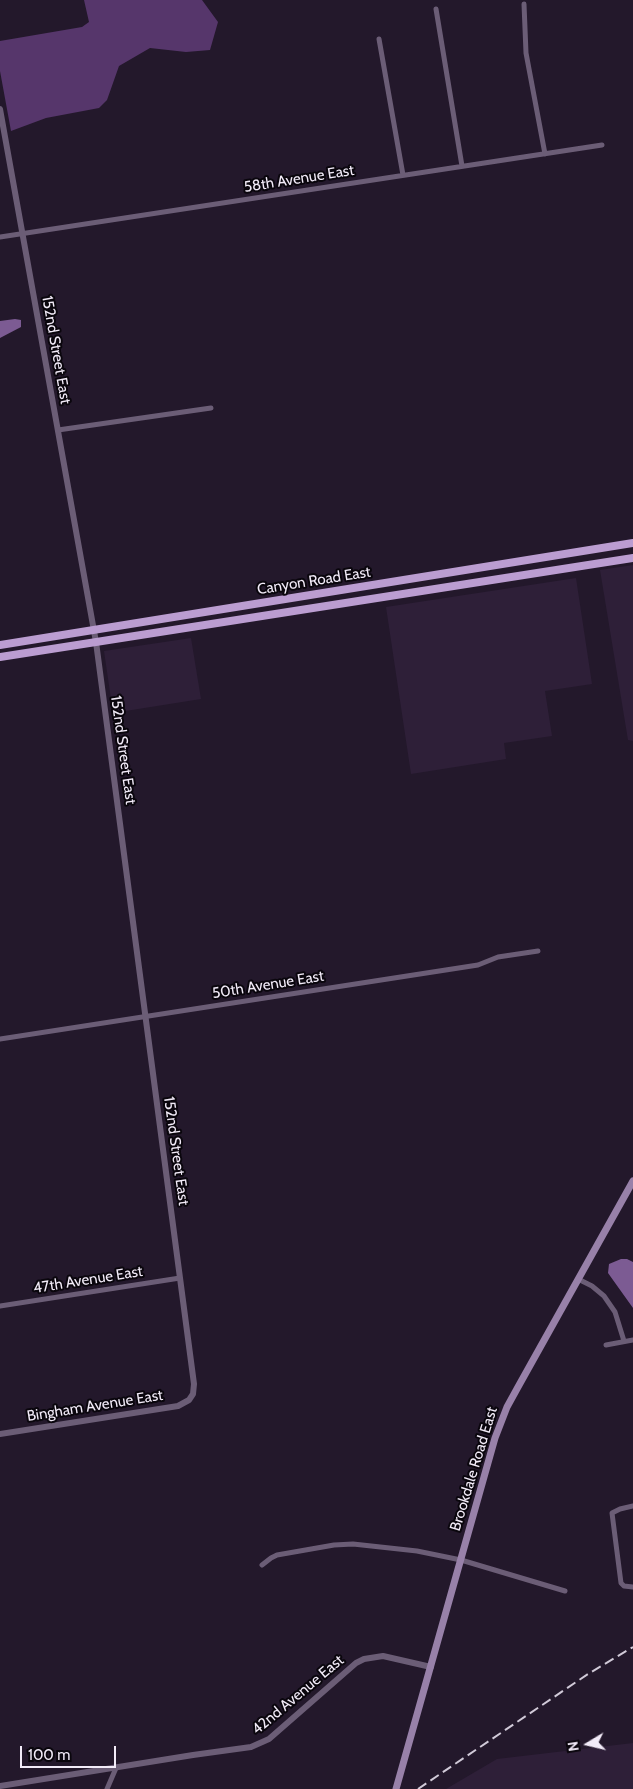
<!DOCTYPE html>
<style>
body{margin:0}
#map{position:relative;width:633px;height:1789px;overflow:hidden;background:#23182b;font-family:Cabin,sans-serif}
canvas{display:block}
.north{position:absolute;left:563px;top:1719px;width:50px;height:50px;-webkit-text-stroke:4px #0a060d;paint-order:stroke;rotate:261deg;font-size:14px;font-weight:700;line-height:20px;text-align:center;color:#f2ebf8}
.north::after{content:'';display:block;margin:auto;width:18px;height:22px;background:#f2ebf8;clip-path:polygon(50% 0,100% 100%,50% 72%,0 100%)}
.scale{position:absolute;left:20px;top:1746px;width:96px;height:22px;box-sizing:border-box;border:2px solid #f2ebf8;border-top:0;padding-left:6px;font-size:15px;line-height:18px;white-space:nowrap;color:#f2ebf8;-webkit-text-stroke:4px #0a060d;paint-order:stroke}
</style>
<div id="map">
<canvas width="633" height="1789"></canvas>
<div class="north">N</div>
<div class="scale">100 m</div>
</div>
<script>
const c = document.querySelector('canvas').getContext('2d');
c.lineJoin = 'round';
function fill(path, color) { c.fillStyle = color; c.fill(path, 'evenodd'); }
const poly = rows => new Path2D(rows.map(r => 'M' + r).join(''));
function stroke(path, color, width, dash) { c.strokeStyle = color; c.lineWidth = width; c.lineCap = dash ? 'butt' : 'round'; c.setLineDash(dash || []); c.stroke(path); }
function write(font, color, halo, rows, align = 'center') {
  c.font = font + ' Cabin,sans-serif'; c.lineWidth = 4; c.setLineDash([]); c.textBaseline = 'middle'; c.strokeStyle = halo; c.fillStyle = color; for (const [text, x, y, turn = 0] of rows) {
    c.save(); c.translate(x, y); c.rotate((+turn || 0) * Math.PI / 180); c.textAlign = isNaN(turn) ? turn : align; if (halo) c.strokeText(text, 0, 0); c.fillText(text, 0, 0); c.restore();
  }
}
fill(poly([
 [633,565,633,741,628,740,600,570],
 [576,578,592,684,545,691,552,736,504,743,506,759,411,774,386,607],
 [191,638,201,699,113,713,104,651],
 [633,1743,633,1789,446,1789,497,1759]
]), '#2e1f38');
fill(poly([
 [84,0,202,0,218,22,210,50,186,52,150,48,119,66,107,100,99,108,46,118,11,131,0,71,0,41,82,27,89,22]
]), '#56366b');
fill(poly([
 [15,319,21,320,21,327,0,338,0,321],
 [621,1259,627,1259,633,1262,633,1308,608,1273,609,1264]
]), '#7c5b93');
stroke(poly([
 [524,4,526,53,545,154],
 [436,9,462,166],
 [379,39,403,175],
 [0,237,602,145],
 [58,430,211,408],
 [0,1039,478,965,498,957,538,951],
 [578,1279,592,1286,604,1296,615,1312,624,1341],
 [0,1306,180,1278],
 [606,1345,633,1340],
 [633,1506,620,1509,612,1513,621,1583,624,1586,633,1587],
 [262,1565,271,1558,277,1555,334,1545,353,1544,417,1551,461,1560,565,1591],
 [107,1789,116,1768]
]), '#6b5d76', 5);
stroke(poly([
 [0,109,96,642,194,1384,193,1394,189,1400,178,1406,0,1434],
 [0,1786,193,1755,251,1747,269,1739,356,1663,364,1659,383,1656,431,1667]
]), '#6b5d76', 6);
stroke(poly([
 [396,1789,495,1438,507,1407,518,1387,633,1181]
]), '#9881a9', 7);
stroke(poly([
 [0,645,633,543],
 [0,657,633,558]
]), '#bb9dd1', 8);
stroke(poly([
 [418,1789,588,1674,633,1647]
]), '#d1cad8', 2, [10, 5]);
write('15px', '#f2ebf8', '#0a060d', [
 ["58th Avenue East",299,179,-9],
 ["152nd Street East",56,350,80],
 ["Canyon Road East",314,581,-9],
 ["152nd Street East",123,750,82],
 ["50th Avenue East",268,985,-9],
 ["152nd Street East",176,1151,82],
 ["47th Avenue East",88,1280,-9],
 ["Bingham Avenue East",95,1406,-9],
 ["Brookdale Road East",474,1469,-73],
 ["42nd Avenue East",298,1695,-40]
]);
</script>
